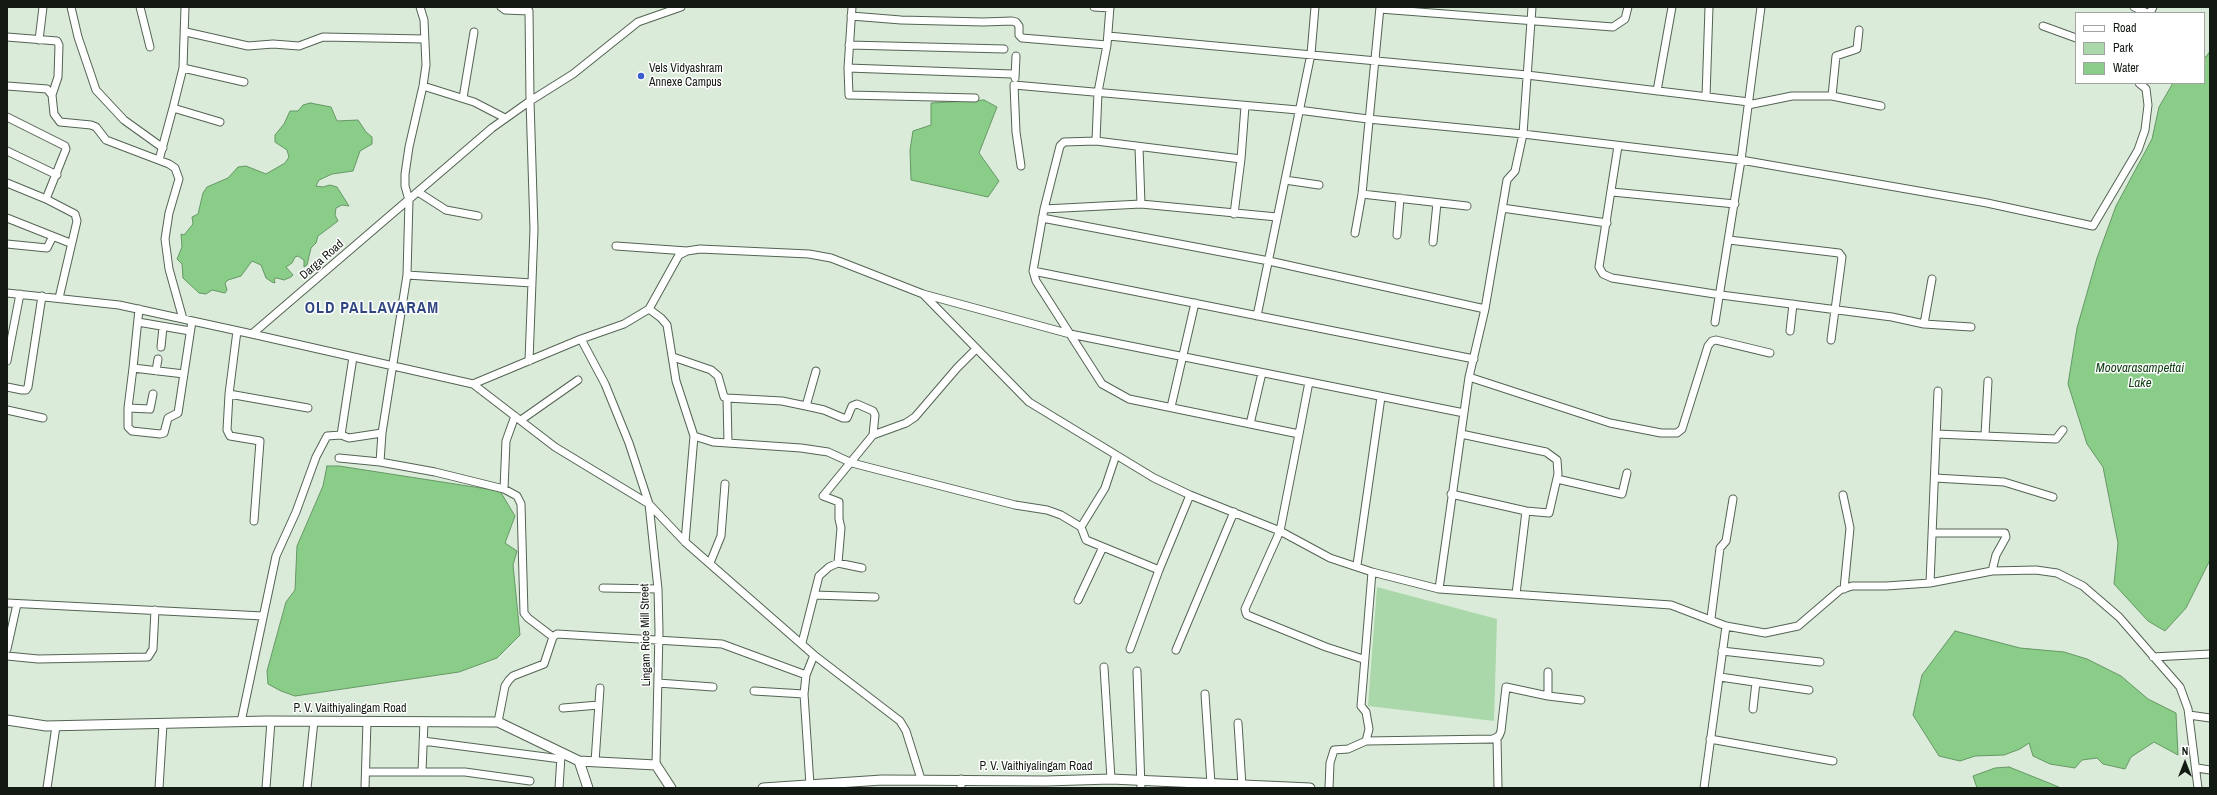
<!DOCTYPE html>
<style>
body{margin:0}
#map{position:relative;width:2217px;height:795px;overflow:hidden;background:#daebd9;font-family:"Archivo Narrow",sans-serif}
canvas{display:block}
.frame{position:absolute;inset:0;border:8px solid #131913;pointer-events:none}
.legend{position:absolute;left:2075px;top:12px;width:130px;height:72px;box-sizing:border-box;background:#fff;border:1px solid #a1a3a1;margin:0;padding:5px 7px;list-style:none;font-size:12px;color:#131913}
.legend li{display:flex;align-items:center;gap:8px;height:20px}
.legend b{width:20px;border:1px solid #a1a3a1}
.north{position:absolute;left:2165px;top:743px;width:40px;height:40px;-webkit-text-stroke:3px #fff;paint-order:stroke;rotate:0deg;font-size:11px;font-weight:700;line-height:16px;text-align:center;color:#131913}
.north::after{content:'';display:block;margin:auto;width:14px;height:18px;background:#131913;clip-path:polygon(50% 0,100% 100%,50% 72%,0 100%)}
</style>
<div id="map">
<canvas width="2217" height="795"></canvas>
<div class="frame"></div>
<ul class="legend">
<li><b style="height:5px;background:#fff"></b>Road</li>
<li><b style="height:11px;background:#abd8aa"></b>Park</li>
<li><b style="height:11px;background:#89cd88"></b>Water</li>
</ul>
<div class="north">N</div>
</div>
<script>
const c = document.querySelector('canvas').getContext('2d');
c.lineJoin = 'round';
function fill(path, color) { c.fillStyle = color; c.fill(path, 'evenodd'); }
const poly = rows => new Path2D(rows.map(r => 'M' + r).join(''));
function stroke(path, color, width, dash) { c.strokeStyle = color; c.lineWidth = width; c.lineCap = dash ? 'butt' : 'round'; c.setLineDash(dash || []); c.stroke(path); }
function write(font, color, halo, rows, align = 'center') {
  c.font = font + ' "Archivo Narrow",sans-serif'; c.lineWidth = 3; c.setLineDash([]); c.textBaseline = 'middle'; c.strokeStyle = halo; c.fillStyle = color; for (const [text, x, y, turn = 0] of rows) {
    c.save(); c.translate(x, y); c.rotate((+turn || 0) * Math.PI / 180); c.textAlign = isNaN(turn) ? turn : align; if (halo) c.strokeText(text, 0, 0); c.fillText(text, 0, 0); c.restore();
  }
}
fill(poly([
 [1377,587,1497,619,1494,721,1368,706]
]), '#abd8aa');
const water = poly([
 [2210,51,2210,560,2186,608,2165,631,2148,621,2114,584,2118,543,2103,467,2087,444,2068,384,2077,328,2097,258,2116,206,2152,139,2159,107,2173,83,2204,83,2204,57,2206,57,2210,51],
 [984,100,997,107,979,153,999,181,988,197,911,180,910,150,913,131,931,125,931,103,984,100],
 [310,103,331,107,337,121,358,120,366,132,372,137,372,144,360,151,353,171,332,174,319,180,316,186,323,187,330,185,337,187,349,206,342,205,336,208,335,215,338,221,318,236,316,243,311,248,307,265,304,267,304,260,298,256,295,257,292,263,286,267,293,275,291,277,284,280,277,278,274,279,275,283,272,282,266,278,261,265,252,261,241,276,228,280,225,283,227,290,225,293,212,290,206,294,199,293,183,278,182,264,177,259,182,247,181,234,184,235,193,224,192,217,198,214,203,193,207,187,228,178,238,167,246,166,266,174,285,163,289,157,287,150,275,142,275,135,284,124,290,111,298,111,303,105,310,103],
 [327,466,339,466,500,491,515,516,505,543,517,551,513,565,520,635,497,658,459,672,295,696,281,691,268,684,267,671,286,602,295,590,297,546,323,486,327,466],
 [1955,631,2020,648,2064,652,2087,659,2121,676,2148,699,2176,713,2178,755,2154,742,2131,757,2125,769,2103,764,2097,758,2082,760,2075,768,2050,764,2033,756,2029,743,2020,749,2004,755,1975,756,1960,761,1939,756,1913,715,1922,675,1955,631],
 [2009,767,2059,787,2060,788,1977,788,1973,776,1995,768,2009,767]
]);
fill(water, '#89cd88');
stroke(water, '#669765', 1);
const minor = poly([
 [71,7,78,37,96,90,124,120,163,148],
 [140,7,150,47],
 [185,7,183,68,173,108,220,122],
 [420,7,424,20,426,65,423,86,409,147,405,174,405,186,409,200,407,275,382,433,380,462,435,472,504,489,517,496,521,504,524,613,528,618,553,637],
 [852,7,848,68,849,95,975,98],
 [1094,7,1110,8],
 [2134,7,2147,13],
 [1380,9,1613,27,1625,19,1628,7],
 [2150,13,2153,7],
 [851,16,901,20,983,22,1012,21,1016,22,1019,26,1019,35,1022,38,1107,45],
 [2043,26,2076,38],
 [186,32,248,46,273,44,299,46,323,37,424,39],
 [1108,36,1527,75,1749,102],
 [7,37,57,41,59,45,58,77,52,95],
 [39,40,43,7],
 [849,45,1004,49],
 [183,68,244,82],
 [848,68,1012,74,1015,76],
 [1015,78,1016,56],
 [7,86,47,89,52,95,54,114,60,122,91,125,96,127,106,140,169,164,175,168,179,179,169,213,165,239,169,269,183,319],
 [423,86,474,102,505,118],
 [1657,91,1672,7],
 [1832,96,1881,106],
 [1706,97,1709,7],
 [463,98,474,32],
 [1748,105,1792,96,1832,96,1836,56,1857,49,1859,30],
 [1245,106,1241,159,1096,141,1064,142,1060,146,1044,209,1033,271,1036,281,1102,384,1129,399,1299,434,1280,531,1245,609,1246,613,1247,615,1326,647,1363,659],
 [7,117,65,146,66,149,46,199],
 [1096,141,1098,92,1107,45,1110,7],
 [1618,146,1599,267,1603,274,1612,278,1721,295,1892,317,1924,324,1971,327],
 [1139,147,1141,204],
 [7,151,57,175],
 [159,160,173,108],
 [1021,166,1016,132,1014,85,1298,110,1368,119,1523,134,1741,160,1987,203,2093,226,2138,150,2145,130,2148,105,2146,89,2139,83],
 [1285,180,1319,185],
 [7,183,46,199,75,214,77,221,59,298],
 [418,192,446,210,478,216],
 [1612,192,1735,204],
 [1362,194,1467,206],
 [1502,208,1607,223],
 [1044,209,1141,204,1277,217],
 [1234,214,1241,159],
 [7,218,70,243],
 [1042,218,1269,261,1485,309],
 [1355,233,1362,194,1380,7],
 [1397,235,1400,198],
 [1729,240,1839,253,1842,257,1831,340],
 [1433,242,1437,203],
 [7,244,47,248,52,238],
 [616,246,687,251],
 [1033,271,1474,359],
 [407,275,532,283],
 [7,293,119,305,252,334,492,128,530,101,529,11,505,10,501,7],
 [923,294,1029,402,1154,478,1190,495,1280,531,1330,558,1372,572,1439,589,1671,605,1726,626,1765,633,1798,626,1840,590,1852,586,1886,586,1930,583,1992,571,2036,570,2057,573,2083,586,2119,617,2180,687,2188,709,2198,788],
 [139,309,133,368,184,374],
 [649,309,661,318,667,325,676,381,694,436,713,442,801,448,828,452,852,463,1015,505,1047,510,1061,515,1081,527,1105,488,1116,455],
 [1257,316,1311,54,1315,7],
 [138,322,190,331],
 [1715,322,1741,160,1761,7],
 [1924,324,1932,279],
 [237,331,229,394,227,430,230,436,260,441,254,521],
 [1790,331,1793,304],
 [252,334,473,384,555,447,649,504,685,542,814,655,900,721,906,731,921,779],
 [581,339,605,384,629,443,649,504,658,589,659,631,656,765],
 [161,347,163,327],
 [353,357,341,435,349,438,382,433],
 [673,357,711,370,718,376,724,397,727,398,782,401,806,406,824,410,843,418,847,418,852,406,857,404,873,411,875,415,873,435],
 [7,361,20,294],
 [529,361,534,229,530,101,573,74,638,22,681,7],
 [133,368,128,408,150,409,153,394],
 [156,371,158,359],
 [1469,377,1610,423,1661,433,1677,433,1682,429,1708,346,1712,341,1716,340,1770,353],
 [473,384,581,339,624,324,649,309,679,255,687,251,700,249,809,254,831,258,923,294,1070,334,1464,413],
 [7,387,22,390,26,390,28,387,42,296],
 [229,394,308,408],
 [727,398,728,443],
 [806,406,816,371],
 [1171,407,1195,303],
 [128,408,128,427,132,431,160,434,164,433,168,418,178,413,192,321],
 [7,410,43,418],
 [521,420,578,380],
 [1250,424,1262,373],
 [1299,434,1309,382],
 [1936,434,2056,439,2063,430],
 [1985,435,1988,381],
 [339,458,380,462],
 [1935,478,2004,482,2053,497],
 [1557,479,1622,494,1627,473],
 [504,489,506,441,515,416],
 [1451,494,1526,511,1549,513,1558,474,1557,460,1546,452,1461,434],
 [1843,495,1850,528,1844,589],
 [1081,527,1086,540,1159,570],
 [1933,533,2005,533,2006,537,1996,555,1992,571],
 [685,542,694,436],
 [710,563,721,536,725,484],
 [838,563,841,528,839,519,839,502,823,496,873,435,906,423,915,417,957,368,976,349],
 [1357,565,1381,397],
 [1930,583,1938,391],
 [603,588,658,589],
 [1439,589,1469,377,1485,309,1507,180,1515,171,1523,134,1532,7],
 [1516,594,1526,511],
 [814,595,875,597],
 [1078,600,1103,547],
 [7,603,263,616],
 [1711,618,1720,548,1726,541,1733,499],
 [802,643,819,576,829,567,838,563,862,568],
 [7,649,17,604],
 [1130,649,1159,570,1190,495],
 [1176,650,1234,512],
 [1722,651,1820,662],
 [7,656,38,659,148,657,153,649,155,610],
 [2153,657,2210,654],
 [1104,667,1111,779],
 [1137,671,1141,788],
 [1548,672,1548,696,1581,700],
 [1720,677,1809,690],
 [658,683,713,687],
 [754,691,804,694],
 [1205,694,1211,784],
 [563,708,599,705],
 [1753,709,1756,682],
 [2189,715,2210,718],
 [241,722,276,556,296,512,316,457,327,436,341,435],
 [498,722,505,686,509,680,513,676,544,664,553,637,557,634,722,644,806,675],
 [1238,723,1242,786],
 [1497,737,1498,788],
 [1710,739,1833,761],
 [423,741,561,759],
 [1366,741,1493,739,1499,736,1501,731,1506,687,1548,696],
 [595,762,600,688],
 [2197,768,2210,770],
 [366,772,465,772,530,781],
 [422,772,424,721],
 [961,779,961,788],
 [810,785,804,694,806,675,814,655],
 [47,788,56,726],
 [159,788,163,724],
 [266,788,271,721],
 [307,788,314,721],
 [365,788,367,721],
 [559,788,561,756],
 [1329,788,1330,763,1334,750,1348,749,1366,741,1369,729,1366,712,1361,706,1372,572],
 [1704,788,1726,626]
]);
const tertiary = poly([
 [7,720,46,726,267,721,498,722,579,761,656,765,671,788],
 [579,761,588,788],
 [763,788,882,780,1046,781,1111,779,1310,788]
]);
stroke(minor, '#556354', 9);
stroke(tertiary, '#556354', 11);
stroke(minor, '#fff', 7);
stroke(tertiary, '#fff', 9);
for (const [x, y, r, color] of [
 [641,76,4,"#395ecf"]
]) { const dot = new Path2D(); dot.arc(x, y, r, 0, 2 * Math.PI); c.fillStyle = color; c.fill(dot); stroke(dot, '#fff', 1.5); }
write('12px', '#131913', '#fff', [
 ["Vels Vidyashram",649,69],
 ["Annexe Campus",649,83]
], 'left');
write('12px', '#131913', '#fff', [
 ["Darga Road",322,260,-41],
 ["Lingam Rice Mill Street",646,635,-91],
 ["P. V. Vaithiyalingam Road",350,709],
 ["P. V. Vaithiyalingam Road",1036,767]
]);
write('italic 13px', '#124215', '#fff', [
 ["Moovarasampettai",2140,369],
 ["Lake",2140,384]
]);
c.letterSpacing = '1px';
write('bold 16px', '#304680', '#fff', [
 ["OLD PALLAVARAM",372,309]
]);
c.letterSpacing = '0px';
</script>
